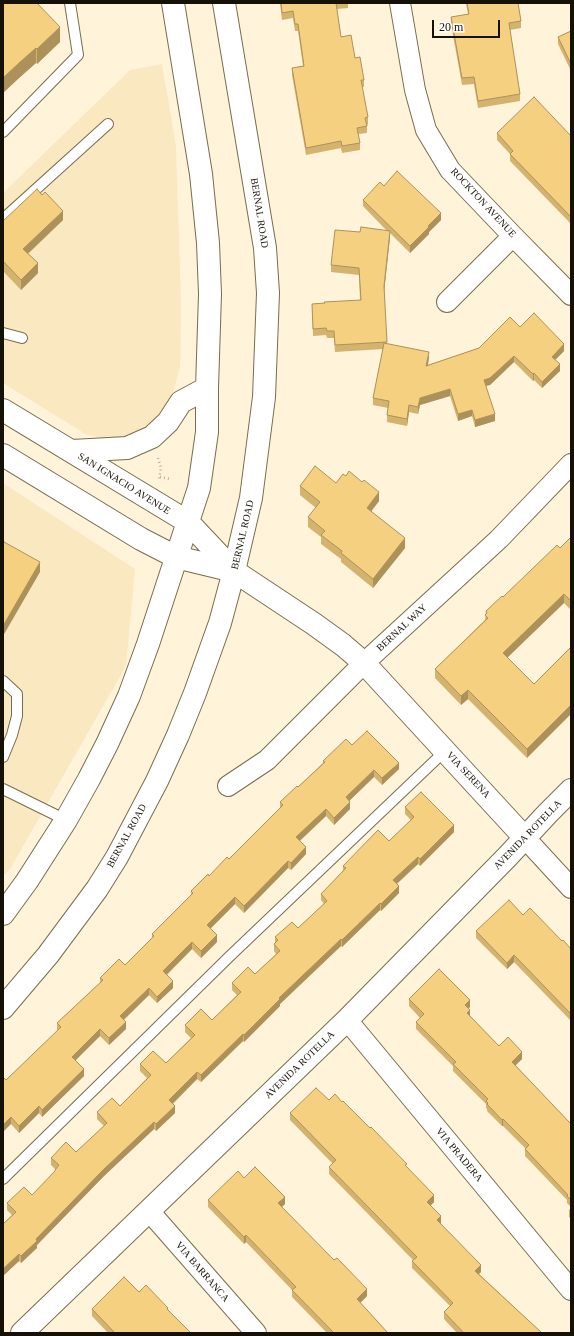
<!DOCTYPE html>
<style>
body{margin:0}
#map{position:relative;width:574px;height:1336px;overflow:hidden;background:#fff3da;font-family:Georgia,serif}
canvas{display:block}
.frame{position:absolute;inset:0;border:4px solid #161106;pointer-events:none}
.scale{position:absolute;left:432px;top:20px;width:68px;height:18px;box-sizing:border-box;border:2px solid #161106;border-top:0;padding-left:5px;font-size:12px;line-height:14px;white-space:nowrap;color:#161106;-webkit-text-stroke:3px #fff;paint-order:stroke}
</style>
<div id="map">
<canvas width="574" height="1336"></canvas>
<div class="frame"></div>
<div class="scale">20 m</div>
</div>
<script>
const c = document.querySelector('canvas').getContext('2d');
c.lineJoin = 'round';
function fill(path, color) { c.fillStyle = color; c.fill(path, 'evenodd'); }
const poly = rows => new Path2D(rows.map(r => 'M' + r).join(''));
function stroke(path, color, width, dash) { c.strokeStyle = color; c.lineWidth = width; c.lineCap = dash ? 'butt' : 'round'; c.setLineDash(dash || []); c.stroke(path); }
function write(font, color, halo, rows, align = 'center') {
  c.font = font + ' Georgia,serif'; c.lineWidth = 3; c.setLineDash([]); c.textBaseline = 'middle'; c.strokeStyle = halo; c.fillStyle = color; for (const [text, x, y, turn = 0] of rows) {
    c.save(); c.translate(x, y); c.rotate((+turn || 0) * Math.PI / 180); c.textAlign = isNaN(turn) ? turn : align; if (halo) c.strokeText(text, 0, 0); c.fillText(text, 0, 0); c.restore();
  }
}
fill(poly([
 [162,64,176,146,181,304,180,368,163,425,125,442,87,435,3,383,3,193,130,70],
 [3,483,135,569,126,666,10,869,3,876]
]), '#fae8c1');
const lane = poly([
 [3,132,78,55,70,3],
 [3,219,108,124],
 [3,333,22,338],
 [3,681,17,694,17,716,12,735,3,757],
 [3,789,66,820],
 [3,1179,230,956,445,751]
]);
const street = poly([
 [400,3,415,90,426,130,450,170,513,236,571,295],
 [447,302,513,236],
 [228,786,267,760,364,663,499,539,571,464],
 [525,838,571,888],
 [347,1020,571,1290],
 [149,1211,256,1333]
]);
const secondary = poly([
 [3,410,188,522,234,571,314,624,343,645,364,663,525,838],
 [72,451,127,448,152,437,168,422,181,402,207,388],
 [3,455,141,539,176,557,234,571],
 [3,914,27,881,66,820,89,779,107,744,129,696,148,644,199,488,207,432,207,388,210,294,208,243,201,174,173,3],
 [3,1008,48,955,97,889,117,857,157,781,178,735,195,693,220,623,234,571,251,498,264,397,268,293,265,248,224,3],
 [22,1333,347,1020,508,856,548,813,571,790]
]);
stroke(lane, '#796c50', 12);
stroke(street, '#796c50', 22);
stroke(secondary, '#796c50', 24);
stroke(poly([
 [158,458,161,468,159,479],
 [160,477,170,479]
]), '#b8ae9a', 2.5, [1, 3]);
stroke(lane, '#fff', 10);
stroke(street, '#fff', 20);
stroke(secondary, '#fff', 22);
fill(poly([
 [3,3,60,42,37,64,36,63,19,78,3,93],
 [280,3,348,3,348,8,337,9,341,37,355,58,364,80,364,87,362,87,368,117,368,124,367,125,367,133,358,134,360,143,360,150,342,153,341,148,306,155,292,75,292,68,303,66,298,31,295,31,293,18,282,20],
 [466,3,518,3,521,21,521,28,510,30,520,94,520,101,478,108,474,84,462,85,451,24,451,17,468,14],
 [571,31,571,71,558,44,558,37],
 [497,133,571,136,571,224,510,161,510,154,497,140],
 [384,186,441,220,429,232,429,234,410,253,390,233,384,291,387,344,429,358,428,365,479,348,520,327,564,351,555,360,560,371,542,388,534,380,533,381,514,362,490,385,486,386,495,421,475,427,472,416,458,421,450,396,420,405,418,414,409,412,407,426,387,422,387,415,388,408,373,405,373,398,383,349,335,352,334,338,327,338,326,335,313,336,312,304,360,300,359,275,331,272,331,265,360,232,387,231,363,206,363,200],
 [63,220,28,254,38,273,21,290,3,271,3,221],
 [336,483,379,501,371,511,405,548,373,588,341,562,341,559,321,544,321,537,308,527,308,517,316,508,300,495,300,486],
 [571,537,571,610,564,603,507,657,534,684,527,758,468,699,461,705,435,678,435,669,485,620,486,611,503,597,560,548],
 [352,745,399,769,382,785,374,777,349,801,350,809,334,825,326,816,300,841,306,854,291,870,288,868,244,913,235,904,210,929,217,942,201,958,192,949,167,975,173,988,157,1003,149,995,124,1020,126,1029,109,1045,100,1036,75,1060,84,1076,42,1117,39,1113,19,1133,11,1124,6,1080,58,1031,57,1030,57,1023,100,983,100,978,125,965,152,938,152,934,191,895,191,891,229,859,280,809,280,802,298,787,323,763,323,761],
 [405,807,454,832,420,866,418,864,397,884,399,893,381,911,380,910,342,947,341,946,280,1004,280,1006,244,1042,243,1041,201,1082,197,1079,173,1104,175,1113,156,1131,154,1129,103,1177,37,1245,37,1248,21,1263,19,1261,3,1276,3,1224,12,1215,7,1210,7,1203,32,1195,55,1172,55,1169,51,1165,51,1158,76,1152,104,1126,97,1119,97,1112,120,1106,147,1078,140,1071,140,1064,166,1063,191,1038,185,1032,185,1025,212,1020,237,995,232,990,232,983,255,974,276,954,274,951,274,944,275,943,275,937,298,928,324,904,321,900,321,894,343,871,343,866,389,841,411,820,405,814],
 [523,915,562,941,571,949,571,1021,514,962,507,969,476,938,476,931],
 [409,999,470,1007,468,1008,470,1016,499,1046,522,1059,515,1065,571,1124,571,1207,567,1203,567,1200,525,1156,525,1148,503,1126,502,1126,487,1111,487,1109,486,1108,486,1104,453,1071,453,1066,416,1029,416,1022,420,1018,409,1006],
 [329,1100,407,1167,434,1202,430,1206,441,1223,440,1224,481,1272,479,1274,542,1333,457,1333,444,1319,444,1312,450,1306,412,1268,412,1261,413,1260,329,1174,329,1167,333,1164,290,1120,290,1113],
 [244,1178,285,1204,282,1207,367,1296,360,1303,388,1333,327,1333,292,1297,292,1290,246,1242,244,1244,208,1207,208,1200],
 [571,1208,571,1219,569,1217,569,1210],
 [139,1292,168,1310,191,1333,108,1333,92,1316,92,1309]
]), '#d3b36e');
fill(poly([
 [60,27,60,42,37,64,37,49],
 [36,48,36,63,19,78,3,93,3,78,19,63],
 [63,211,63,220,23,258,23,249],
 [441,213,441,220,429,232,429,234,410,253,410,246,428,226],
 [390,231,390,238,384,293,384,286],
 [38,263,38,273,21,290,21,280],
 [564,344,564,351,552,363,552,357],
 [429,352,429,358,426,373,426,366],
 [514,356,514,362,490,385,484,386,484,380],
 [560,364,560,371,542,388,542,382],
 [534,373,534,380,533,381,533,374],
 [450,389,450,396,420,405,418,414,418,407,420,398],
 [409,405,409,412,407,426,407,419],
 [472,410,472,416,458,421,458,414],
 [495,414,495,421,475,427,475,420],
 [379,492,379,501,367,517,367,508],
 [405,538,405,548,373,588,373,579],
 [40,562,40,572,3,636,3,626],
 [564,594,564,603,503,662,503,653],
 [468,690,468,699,461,705,461,696],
 [571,705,571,714,527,758,527,749],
 [399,763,399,769,382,785,382,778],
 [374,770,374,777,346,804,346,797],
 [350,802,350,809,334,825,334,818],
 [326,809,326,816,296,844,296,837],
 [454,825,454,832,420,866,420,859],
 [306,847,306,854,291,870,291,863],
 [418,857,418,864,393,887,393,880],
 [288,861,288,868,244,913,244,906],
 [399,886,399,893,381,911,381,904],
 [235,897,235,904,207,932,207,925],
 [380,903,380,910,342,947,342,940],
 [217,935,217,942,201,958,201,951],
 [341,939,341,946,280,1004,280,1006,244,1042,244,1035,279,998],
 [192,942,192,949,163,978,163,971],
 [514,955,514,962,507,969,507,963],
 [173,981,173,988,157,1003,157,997],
 [149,988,149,995,120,1023,120,1016],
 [470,1000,470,1007,465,1012,465,1005],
 [470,1010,470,1017,467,1013],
 [126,1022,126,1029,109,1045,109,1038],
 [100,1029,100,1036,72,1064,72,1057],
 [243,1034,243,1041,201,1082,201,1075],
 [522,1052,522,1059,512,1069,512,1062],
 [84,1069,84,1076,42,1117,42,1110],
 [197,1072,197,1079,169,1107,169,1100],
 [39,1106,39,1113,19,1133,19,1126],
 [175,1106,175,1113,156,1131,156,1124],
 [11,1117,11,1124,3,1132,3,1125],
 [503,1119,503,1126,502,1126,502,1120],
 [154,1122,154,1129,103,1177,37,1245,37,1248,21,1263,21,1256,36,1239,103,1170],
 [434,1195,434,1202,427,1209,427,1202],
 [285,1197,285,1204,278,1210,278,1203],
 [441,1216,441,1223,437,1227,437,1220],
 [246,1235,246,1242,244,1244,244,1237],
 [19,1254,19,1261,3,1276,3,1269],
 [481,1265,481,1272,475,1277,475,1271],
 [367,1289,367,1296,357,1306,357,1299]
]), '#ac925a');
const building = poly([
 [3,3,37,3,60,27,37,49,36,48,19,63,3,78,3,3],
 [281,3,336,3,341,37,351,35,355,58,360,57,364,80,361,80,368,117,365,118,367,126,357,128,360,143,342,146,341,141,306,148,292,68,304,66,298,24,295,24,293,11,282,13,281,3],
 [467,3,518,3,521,21,509,23,520,94,478,101,474,77,462,78,451,17,469,14,467,3],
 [571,31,571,64,558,37,571,31],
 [534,97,571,136,571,217,510,154,513,151,497,133,534,97],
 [397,171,441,213,428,226,429,227,410,246,363,200,380,182,384,186,397,171],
 [37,189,42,195,45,192,63,211,23,249,38,263,21,280,3,261,3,221,37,189],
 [361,227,390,231,384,286,387,342,335,345,334,331,327,331,326,328,313,329,312,304,325,303,324,302,361,300,359,268,331,265,335,230,360,232,361,227],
 [534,313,564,344,552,357,560,364,542,382,534,373,533,374,514,356,490,378,484,380,495,414,475,420,472,410,458,414,450,389,420,398,418,407,409,405,407,419,387,415,389,401,373,398,384,343,429,352,426,366,479,348,510,317,520,327,534,313],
 [315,466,336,483,343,474,346,476,349,471,362,482,364,480,379,492,367,508,405,538,373,579,341,553,342,551,321,535,325,531,308,517,320,502,300,486,315,466],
 [571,537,571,601,564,594,503,653,534,684,571,647,571,705,527,749,468,690,461,696,435,669,488,618,485,615,487,613,486,611,502,596,503,597,557,545,560,548,571,537],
 [4,542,40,562,3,626,3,544,4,542],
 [367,731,399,763,382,778,374,770,346,797,350,802,334,818,326,809,296,837,306,847,291,863,288,861,244,906,235,897,207,925,217,935,201,951,192,942,163,971,173,981,157,997,149,988,120,1016,126,1022,109,1038,100,1029,72,1057,84,1069,42,1110,39,1106,19,1126,11,1117,3,1125,3,1077,6,1080,61,1027,57,1023,103,980,100,978,119,959,125,965,154,936,152,934,193,893,191,891,208,874,209,876,227,857,229,859,283,805,280,802,297,786,298,787,325,762,323,761,346,739,352,745,367,731],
 [421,792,454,825,420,859,418,857,393,880,399,886,381,904,380,903,342,940,341,939,279,998,280,999,244,1035,243,1034,201,1075,197,1072,169,1100,175,1106,156,1124,154,1122,103,1170,36,1239,37,1241,21,1256,19,1254,3,1269,3,1224,16,1212,7,1203,24,1187,32,1195,55,1171,55,1170,59,1165,51,1158,66,1142,76,1152,107,1123,97,1112,112,1098,120,1106,151,1075,140,1064,153,1051,166,1063,195,1035,185,1025,201,1009,212,1020,241,992,232,983,248,967,255,974,280,951,274,944,278,940,275,937,292,922,298,928,327,901,321,894,346,868,343,866,378,830,389,841,414,817,405,807,421,792],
 [509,900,523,915,530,908,562,941,563,940,571,949,571,1014,514,955,507,963,476,931,509,900],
 [439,969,470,1000,465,1005,470,1010,467,1013,499,1046,508,1037,522,1052,512,1062,571,1124,571,1200,567,1196,568,1195,525,1149,529,1145,503,1119,502,1120,487,1104,488,1103,486,1101,488,1099,453,1064,456,1062,416,1022,424,1014,409,999,439,969],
 [316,1088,329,1100,335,1094,342,1102,343,1101,370,1128,371,1127,407,1164,405,1165,434,1195,427,1202,441,1216,437,1220,481,1265,475,1271,542,1333,464,1333,444,1312,453,1303,412,1261,417,1257,329,1167,336,1160,290,1113,316,1088],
 [255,1167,285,1197,278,1203,334,1260,337,1258,367,1289,357,1299,388,1333,334,1333,292,1290,296,1287,246,1235,244,1237,208,1200,238,1171,244,1178,255,1167],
 [124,1277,139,1292,146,1285,168,1308,167,1309,191,1333,115,1333,92,1309,124,1277]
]);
fill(building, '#f5d080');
stroke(building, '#ac925a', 1);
write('10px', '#161106', '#fff', [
 ["ROCKTON AVENUE",483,203,47],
 ["BERNAL ROAD",259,213,81],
 ["SAN IGNACIO AVENUE",124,484,32],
 ["BERNAL ROAD",243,535,-77],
 ["BERNAL WAY",402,628,-43],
 ["VIA SERENA",468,775,47],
 ["AVENIDA ROTELLA",528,835,-46],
 ["BERNAL ROAD",127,836,-61],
 ["AVENIDA ROTELLA",300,1065,-44],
 ["VIA PRADERA",459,1155,50],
 ["VIA BARRANCA",202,1272,49]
]);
</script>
